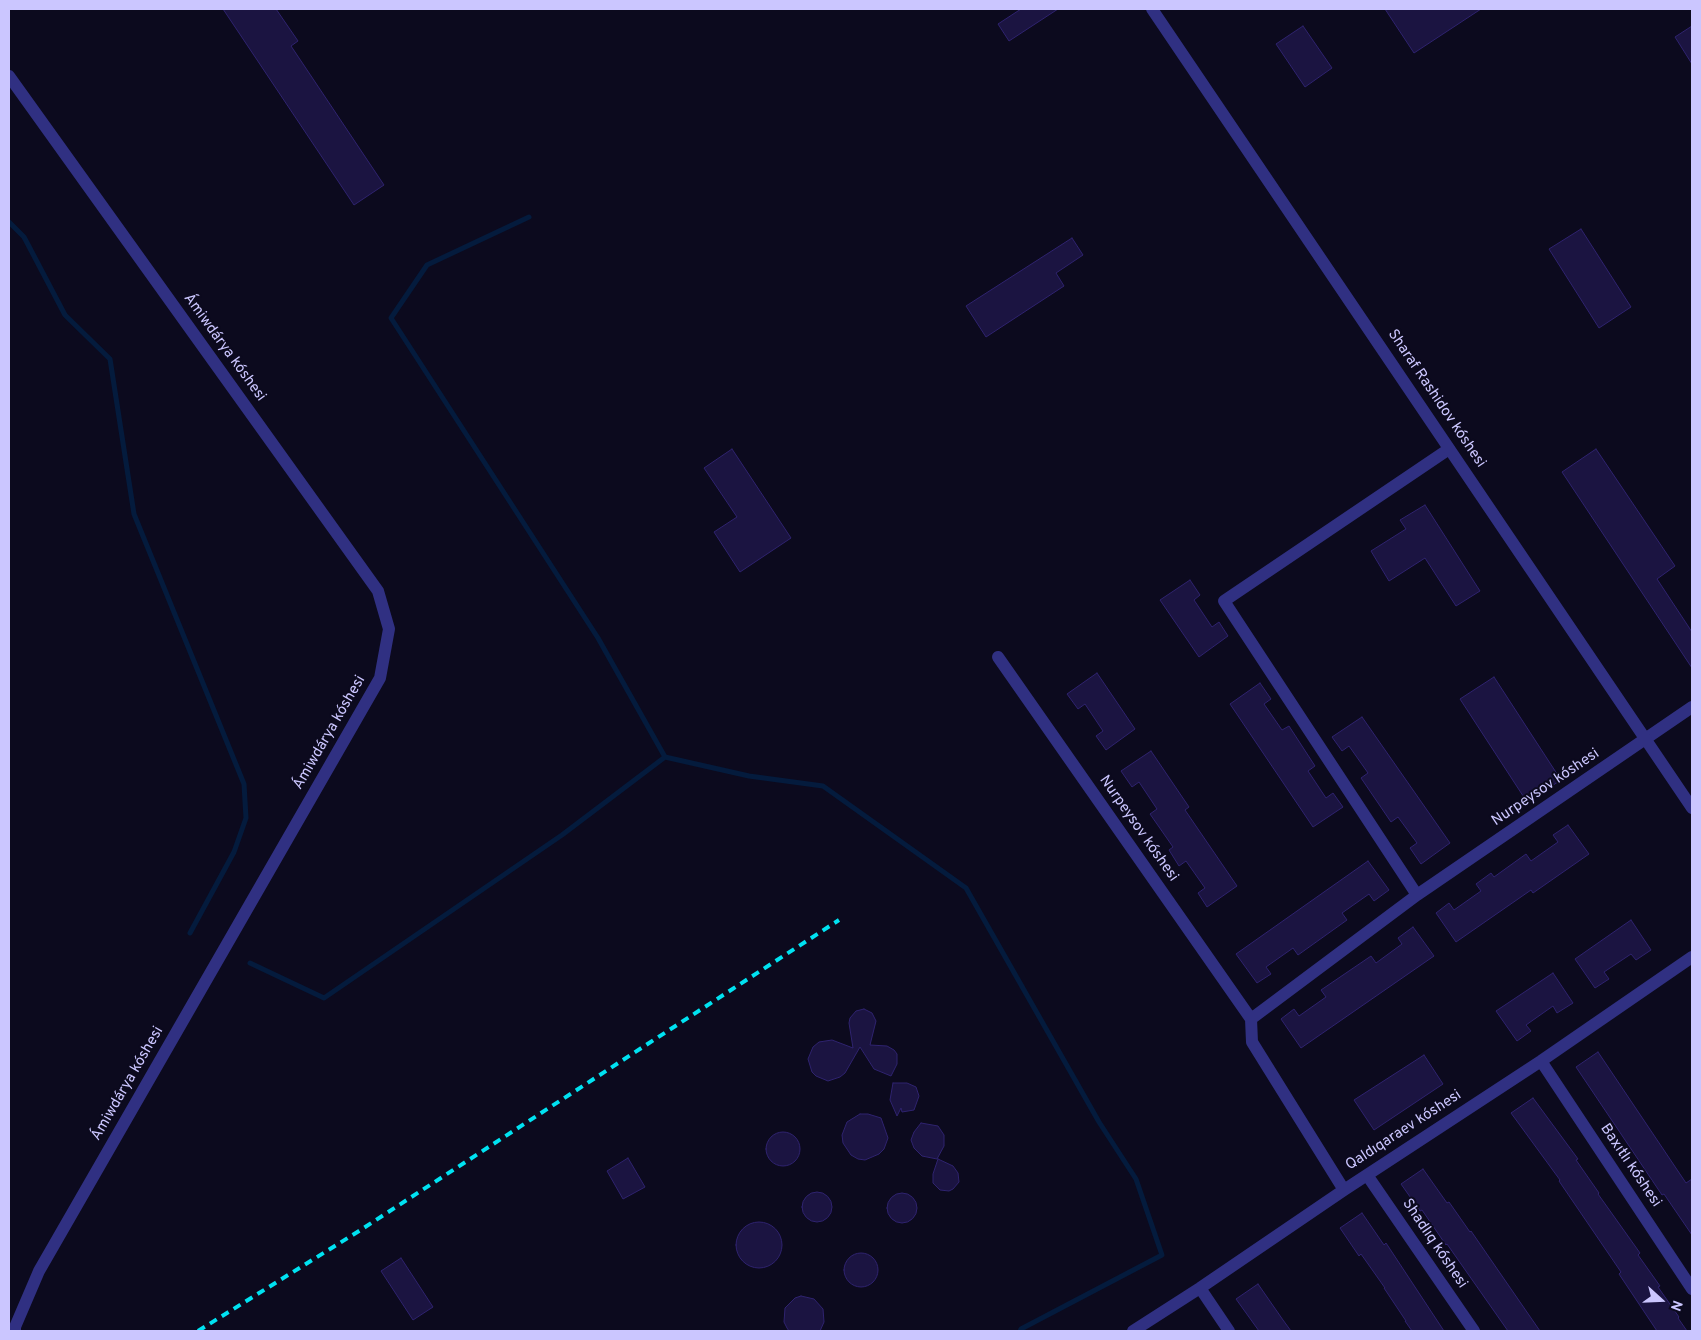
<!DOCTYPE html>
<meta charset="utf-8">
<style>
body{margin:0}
#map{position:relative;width:1701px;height:1340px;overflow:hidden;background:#0c0a1e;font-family:Overpass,sans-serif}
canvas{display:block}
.frame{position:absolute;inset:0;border:10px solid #cbc6ff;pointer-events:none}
.north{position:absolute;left:1636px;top:1275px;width:50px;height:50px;-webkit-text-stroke:4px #0c0a1e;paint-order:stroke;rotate:110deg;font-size:14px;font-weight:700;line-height:20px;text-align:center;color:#cbc6ff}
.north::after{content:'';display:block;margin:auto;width:18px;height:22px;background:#cbc6ff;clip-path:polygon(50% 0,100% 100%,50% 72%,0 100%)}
</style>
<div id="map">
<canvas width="1701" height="1340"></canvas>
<div class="frame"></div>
<div class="north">N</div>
</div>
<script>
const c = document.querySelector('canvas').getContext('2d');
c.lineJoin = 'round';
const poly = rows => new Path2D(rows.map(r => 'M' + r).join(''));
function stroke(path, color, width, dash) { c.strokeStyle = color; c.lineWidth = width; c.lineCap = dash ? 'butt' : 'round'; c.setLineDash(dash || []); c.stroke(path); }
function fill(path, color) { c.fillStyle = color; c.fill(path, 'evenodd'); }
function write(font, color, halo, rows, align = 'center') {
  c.font = font + ' Overpass,sans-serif'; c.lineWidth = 4; c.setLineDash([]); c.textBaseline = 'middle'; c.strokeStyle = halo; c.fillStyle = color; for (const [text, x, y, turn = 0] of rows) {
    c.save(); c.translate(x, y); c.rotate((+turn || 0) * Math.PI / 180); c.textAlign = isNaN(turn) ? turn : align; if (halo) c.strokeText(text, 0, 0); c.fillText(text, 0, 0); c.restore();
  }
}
stroke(poly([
 [529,217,427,265,391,318,598,638,665,757,749,776,823,786,966,888,1099,1122,1136,1179,1162,1255,1021,1329,1020,1331],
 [9,222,24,237,65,315,110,359,134,514,244,784,246,818,234,852,190,933],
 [250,963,324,998,562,835,665,757]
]), '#041b3d', 5);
const building = poly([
 [223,9,276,9,298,41,291,46,384,185,354,205,223,9],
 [1021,9,1058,9,1009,41,998,24,1021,9],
 [1385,9,1481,9,1414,53,1385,9],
 [1303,26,1332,68,1305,87,1276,44,1303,26],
 [1692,26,1692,64,1675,37,1692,26],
 [1581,229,1631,307,1599,328,1549,249,1581,229],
 [1072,238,1083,255,1056,273,1064,286,986,337,966,306,1072,238],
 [732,449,791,538,740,572,714,532,737,517,704,468,732,449],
 [1596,449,1675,566,1657,579,1692,632,1692,668,1562,472,1596,449],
 [1425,505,1480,591,1456,606,1425,558,1389,581,1371,551,1406,529,1400,520,1425,505],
 [1190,580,1200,595,1194,600,1212,627,1219,622,1228,636,1199,657,1160,600,1190,580],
 [1097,673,1135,729,1106,750,1096,736,1103,731,1085,704,1078,709,1067,694,1097,673],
 [1494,677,1561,780,1527,802,1460,699,1494,677],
 [1260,683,1271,699,1264,704,1282,730,1289,726,1315,766,1308,771,1326,798,1333,793,1343,807,1313,827,1230,704,1260,683],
 [1362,717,1450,843,1421,864,1410,848,1417,843,1398,817,1391,822,1361,778,1368,773,1349,746,1342,751,1332,737,1362,717],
 [1151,751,1189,807,1185,810,1237,886,1207,907,1198,893,1205,888,1186,861,1179,866,1169,850,1173,847,1150,814,1157,809,1139,782,1132,787,1121,771,1151,751],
 [1568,825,1589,854,1533,893,1531,890,1456,942,1436,913,1449,903,1454,910,1481,891,1476,884,1491,873,1494,877,1526,854,1531,861,1558,842,1553,835,1568,825],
 [1368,861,1389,890,1374,901,1369,894,1342,913,1347,920,1298,955,1293,948,1266,967,1271,974,1257,983,1236,954,1368,861],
 [1631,920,1651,950,1636,960,1631,954,1604,972,1609,979,1595,988,1575,959,1631,920],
 [1413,927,1434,956,1301,1048,1281,1019,1294,1009,1299,1016,1326,997,1321,990,1371,956,1376,963,1402,944,1398,938,1413,927],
 [1553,973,1573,1003,1557,1013,1553,1006,1526,1025,1531,1031,1517,1041,1496,1011,1553,973],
 [864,1009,872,1013,876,1021,870,1045,887,1046,894,1050,897,1054,897,1064,891,1076,874,1069,860,1047,845,1073,840,1077,828,1081,816,1076,812,1072,808,1059,813,1047,819,1042,832,1040,853,1048,849,1023,850,1018,856,1011,864,1009],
 [1598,1052,1686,1183,1692,1179,1692,1235,1664,1194,1662,1195,1576,1067,1598,1052],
 [1424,1055,1443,1084,1374,1130,1354,1100,1424,1055],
 [893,1083,907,1083,916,1087,919,1096,914,1110,902,1112,901,1108,897,1116,890,1100,893,1083],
 [1533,1098,1578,1159,1576,1160,1599,1193,1598,1194,1640,1253,1638,1255,1660,1286,1658,1287,1679,1317,1678,1318,1687,1331,1657,1331,1619,1274,1621,1272,1559,1181,1560,1180,1511,1113,1533,1098],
 [860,1114,868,1114,881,1118,888,1138,884,1149,879,1154,865,1160,858,1159,851,1155,843,1143,842,1135,847,1122,860,1114],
 [921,1123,938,1126,944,1135,944,1146,937,1159,922,1156,914,1148,911,1140,914,1132,921,1123],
 '766 1149a17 17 0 1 1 34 0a17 17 0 1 1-34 0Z',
 [628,1158,645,1187,623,1199,607,1171,628,1158],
 [938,1159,953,1166,958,1173,959,1182,953,1189,949,1191,940,1190,933,1183,933,1174,938,1159],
 [1423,1169,1447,1203,1449,1202,1470,1232,1471,1231,1540,1331,1508,1331,1447,1244,1446,1245,1422,1210,1420,1211,1401,1184,1423,1169],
 '802 1207a15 15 0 1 1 30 0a15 15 0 1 1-30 0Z',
 '887 1208a15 15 0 1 1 30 0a15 15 0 1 1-30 0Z',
 [1362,1213,1384,1245,1386,1243,1444,1331,1412,1331,1405,1321,1406,1321,1384,1288,1385,1288,1361,1254,1359,1256,1340,1228,1362,1213],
 '736 1245a23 23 0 1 1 46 0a23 23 0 1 1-46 0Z',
 '844 1270a17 17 0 1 1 34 0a17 17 0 1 1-34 0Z',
 [401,1258,433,1307,413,1320,381,1271,401,1258],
 [1258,1284,1283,1320,1291,1331,1259,1331,1236,1299,1258,1284],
 [801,1296,814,1299,823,1309,824,1322,820,1331,789,1331,787,1328,784,1322,785,1308,795,1298,801,1296]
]);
fill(building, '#1b1441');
stroke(building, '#2f236f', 1);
stroke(poly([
 [9,76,378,591,389,629,380,678,39,1271,15,1327,15,1331],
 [998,657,1251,1019,1252,1042,1344,1190],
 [1417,895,1224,601,1449,449],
 [1251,1019,1417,895,1692,707],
 [1541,1061,1692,1289],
 [1367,1175,1474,1331],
 [1200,1288,1229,1331],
 [1133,1331,1200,1288,1344,1190,1541,1061,1692,957]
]), '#303082', 12);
stroke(poly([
 [1152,9,1692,808]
]), '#303082', 12);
stroke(poly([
 [198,1331,359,1231,839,920]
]), '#00e2f1', 4, [8, 6]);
write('15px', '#cbc6ff', '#0c0a1e', [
 ["Ámiwdárya kóshesi",224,348,54],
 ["Sharaf Rashidov kóshesi",1436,399,56],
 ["Ámiwdárya kóshesi",330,733,-60],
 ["Nurpeysov kóshesi",1546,788,-34],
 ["Nurpeysov kóshesi",1138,829,55],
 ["Ámiwdárya kóshesi",128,1084,-60],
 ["Qaldıqaraev kóshesi",1404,1131,-33],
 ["Baxıtlı kóshesi",1630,1166,56],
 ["Shadlıq kóshesi",1434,1244,56]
]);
</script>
